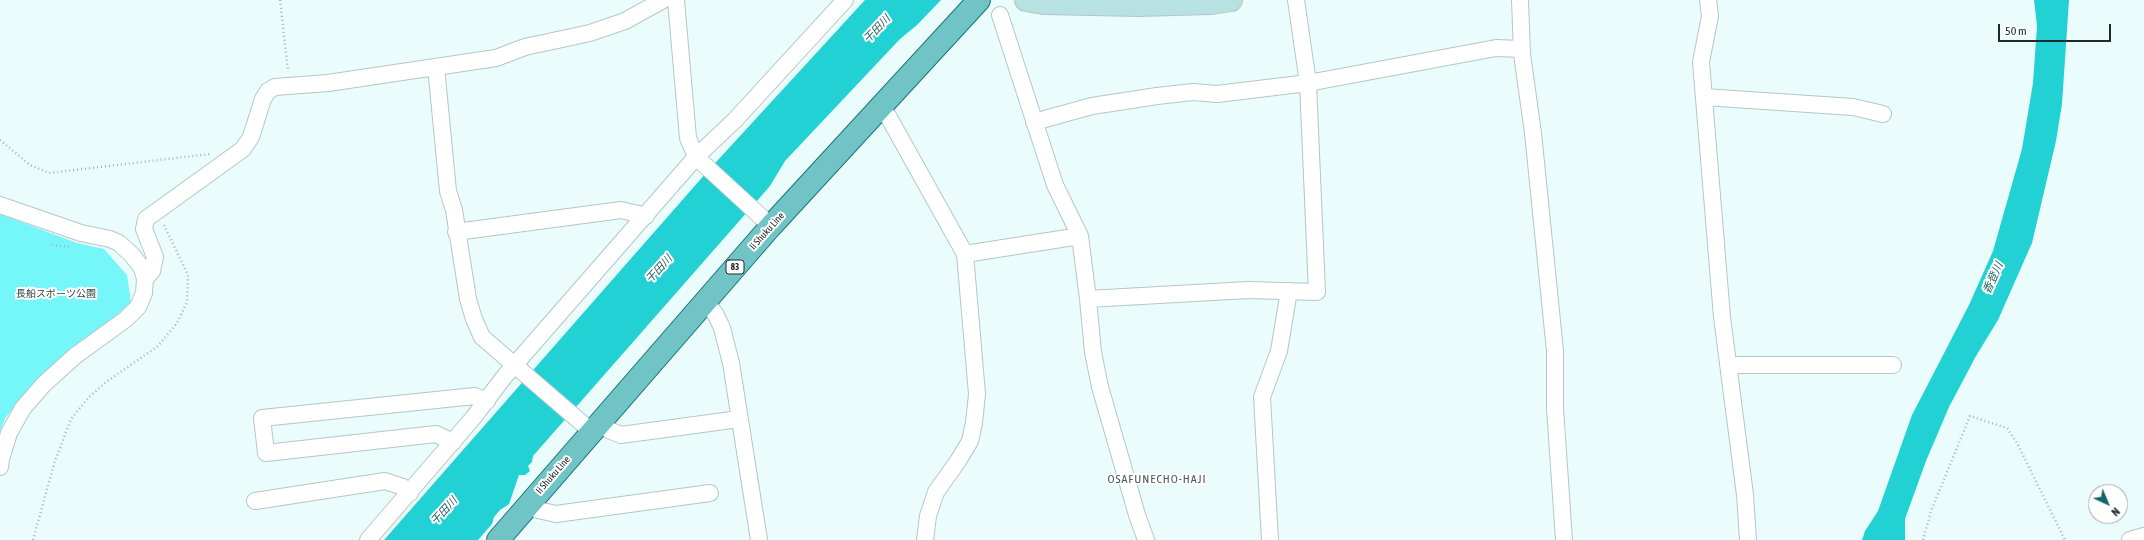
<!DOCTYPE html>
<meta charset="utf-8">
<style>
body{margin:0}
#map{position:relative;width:2144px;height:540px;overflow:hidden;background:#ebfcfc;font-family:"Asap Condensed",sans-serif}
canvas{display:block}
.north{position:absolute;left:2088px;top:484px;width:40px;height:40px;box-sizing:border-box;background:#fff;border:1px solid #a7a9a9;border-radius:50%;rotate:136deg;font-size:11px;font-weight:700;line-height:16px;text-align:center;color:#222929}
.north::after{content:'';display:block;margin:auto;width:14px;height:18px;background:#156466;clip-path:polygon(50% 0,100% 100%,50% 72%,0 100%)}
.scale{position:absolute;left:1998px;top:24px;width:113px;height:18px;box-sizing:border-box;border:2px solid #222929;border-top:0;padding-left:5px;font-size:12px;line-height:14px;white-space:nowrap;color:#222929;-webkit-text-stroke:3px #fff;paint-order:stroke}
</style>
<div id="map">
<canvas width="2144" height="540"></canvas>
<div class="north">N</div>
<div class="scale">50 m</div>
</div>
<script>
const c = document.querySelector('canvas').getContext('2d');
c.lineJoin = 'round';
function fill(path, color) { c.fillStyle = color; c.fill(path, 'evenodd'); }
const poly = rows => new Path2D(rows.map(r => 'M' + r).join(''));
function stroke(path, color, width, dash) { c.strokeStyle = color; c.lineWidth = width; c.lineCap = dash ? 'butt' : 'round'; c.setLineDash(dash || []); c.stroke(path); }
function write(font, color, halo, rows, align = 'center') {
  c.font = font + ' "Asap Condensed","Noto Sans JP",sans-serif'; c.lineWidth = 4; c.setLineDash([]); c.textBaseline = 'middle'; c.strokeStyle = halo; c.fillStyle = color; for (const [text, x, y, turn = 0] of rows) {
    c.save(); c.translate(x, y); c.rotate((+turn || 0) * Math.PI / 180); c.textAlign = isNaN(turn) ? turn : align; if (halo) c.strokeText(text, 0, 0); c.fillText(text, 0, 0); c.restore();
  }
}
fill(poly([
 [0,214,77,243,104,249,127,275,131,302,107,324,50,367,6,417,0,431]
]), '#75f7f9');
fill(poly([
 [865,0,941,0,917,25,900,39,785,161,770,186,533,456,532,462,528,466,530,471,525,475,519,475,509,504,500,510,494,517,492,524,478,540,384,540,706,173],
 [2034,0,2069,0,2062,104,2056,141,2032,243,1998,320,1976,356,1949,407,1926,461,1905,519,1905,540,1862,540,1865,531,1878,511,1912,415,1969,305,1993,251,2022,149,2033,83,2037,26]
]), '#22d1d3');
const street = poly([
 [676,0,688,138,696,157,771,226],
 [1520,0,1522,54,1533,133,1555,351,1555,408,1564,540],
 [1708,0,1710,16,1701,62,1722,317,1745,495,1748,540],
 [436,67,448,191,454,210,468,299,474,319,482,337,591,431],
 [1704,97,1853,107,1883,114],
 [880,107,888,116,965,254,1080,236,1055,185,1000,15],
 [1034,122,1092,106,1157,96,1193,92,1217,94,1308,83,1496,48,1522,49],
 [0,205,81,233,110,239,119,243,132,255,142,268,145,279,144,293,138,307,126,319,75,356,44,384,23,408,9,433,1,459,0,467],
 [456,232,621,210,646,216],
 [1080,236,1088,299,1248,290,1317,292,1308,83,1296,0],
 [145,279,152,271,155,257,144,229,146,219,243,149,251,137,263,99,268,91,275,87,328,83,496,58,525,47,590,33,625,21,663,0],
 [1088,299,1093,352,1100,387,1137,515,1146,540],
 [705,301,716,315,722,328,731,363,759,540],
 [1728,365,1893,365],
 [600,422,609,430,621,435,739,419],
 [453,442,436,434,266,453,262,418,475,396,487,401],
 [255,501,385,481,403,487,410,493],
 [529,504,538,510,556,514,710,493],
 [368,540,473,418,504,377,696,157,735,120,845,0],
 [925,540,928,516,936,492,958,461,970,441,974,423,977,394,965,254],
 [1270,540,1262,397,1279,351,1289,291],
 [2130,540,2144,536]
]);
const secondary = poly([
 [1026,0,1043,3,1138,5,1211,3,1231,0]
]);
const primary = poly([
 [498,540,771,226,979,0]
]);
stroke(street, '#b5c6c6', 18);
stroke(secondary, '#b5c6c6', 24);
stroke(primary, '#187475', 24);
stroke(poly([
 [280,0,288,71],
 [0,140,30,165,49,173,210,154],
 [52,245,71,247],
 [33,540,54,464,71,419,89,397,106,382,158,346,177,323,187,302,188,275,164,225],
 [1923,540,1931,511,1970,416,2007,428,2017,443,2065,540]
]), '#a7b5b5', 2.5, [1, 3]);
stroke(street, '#fff', 16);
stroke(secondary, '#b8e1e2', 22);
stroke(primary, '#71c4c5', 22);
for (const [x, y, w] of [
 [735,267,18]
]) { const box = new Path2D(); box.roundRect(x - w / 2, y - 7, w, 14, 3); c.fillStyle = '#fff'; c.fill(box); stroke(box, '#222929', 1); }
write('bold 9px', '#222929', null, [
 ["83",735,267]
]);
write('10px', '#222929', '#fff', [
 ["Ii Shuku Line",767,231,-48],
 ["Ii Shuku Line",553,475,-49]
]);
write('10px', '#2a4344', '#fff', [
 ["長船スポーツ公園",56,294]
]);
write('italic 11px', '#1e5e5f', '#fff', [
 ["干田川",877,29,-47],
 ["干田川",659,269,-48],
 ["香登川",1993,278,-66],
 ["干田川",444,511,-48]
]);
c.letterSpacing = '1px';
write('12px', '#4a5858', '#fff', [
 ["OSAFUNECHO-HAJI",1157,479]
]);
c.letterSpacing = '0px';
</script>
